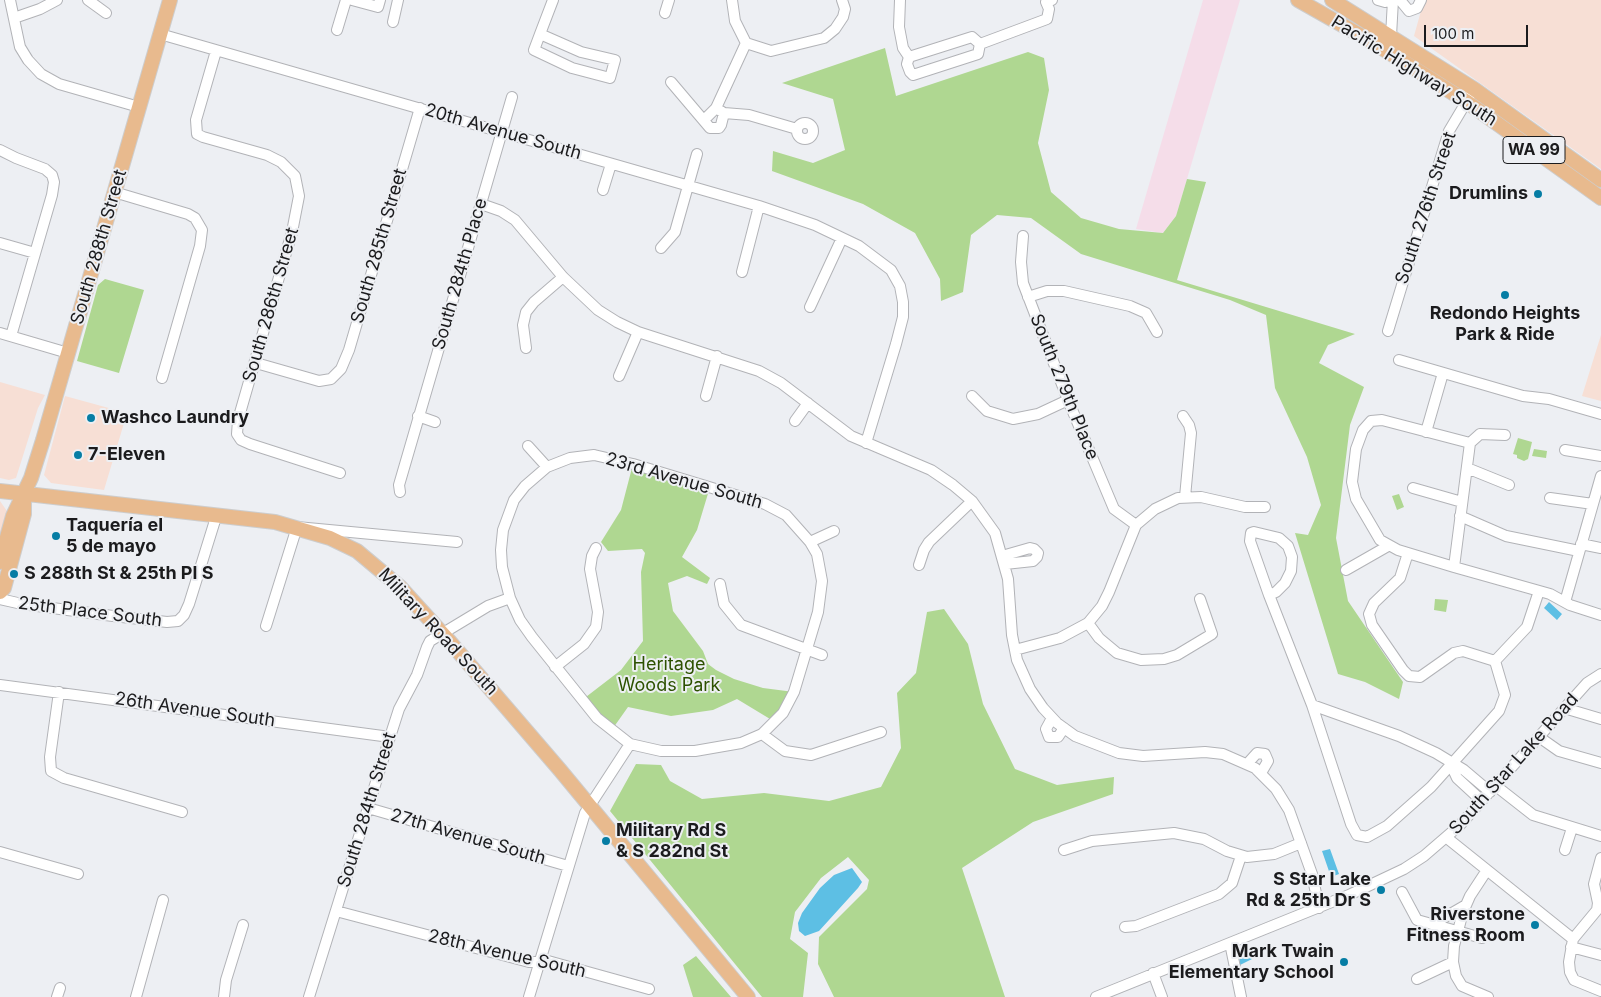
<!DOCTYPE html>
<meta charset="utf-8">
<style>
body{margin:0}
#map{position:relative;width:1601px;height:997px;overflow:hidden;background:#edeff3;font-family:Inter,sans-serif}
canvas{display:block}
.scale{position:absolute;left:1424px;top:25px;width:104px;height:22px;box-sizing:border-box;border:2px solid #1b1b1d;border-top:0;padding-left:6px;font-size:15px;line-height:18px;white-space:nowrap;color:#1b1b1d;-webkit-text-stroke:4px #edeff3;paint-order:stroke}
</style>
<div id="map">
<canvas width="1601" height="997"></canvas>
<div class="scale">100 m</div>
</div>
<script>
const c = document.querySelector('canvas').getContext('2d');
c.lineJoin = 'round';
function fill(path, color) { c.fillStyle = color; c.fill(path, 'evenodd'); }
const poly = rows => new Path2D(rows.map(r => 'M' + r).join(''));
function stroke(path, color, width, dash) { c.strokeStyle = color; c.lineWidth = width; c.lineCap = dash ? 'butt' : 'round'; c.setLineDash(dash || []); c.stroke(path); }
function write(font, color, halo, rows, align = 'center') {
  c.font = font + ' Inter,sans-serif'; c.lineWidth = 4; c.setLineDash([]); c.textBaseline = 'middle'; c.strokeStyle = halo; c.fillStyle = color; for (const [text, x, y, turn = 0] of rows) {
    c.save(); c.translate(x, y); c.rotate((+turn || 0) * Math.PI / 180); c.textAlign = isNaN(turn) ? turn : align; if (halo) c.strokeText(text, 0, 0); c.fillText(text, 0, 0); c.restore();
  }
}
fill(poly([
 [1424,0,1601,0,1601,169,1414,36],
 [1601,335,1601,401,1582,396],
 [0,382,45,395,38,408,16,478,9,480,0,478],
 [65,396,127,413,104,490,51,483,44,475],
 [0,501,9,514,0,543]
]), '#f7dfd5');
fill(poly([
 [1203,0,1240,0,1176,216,1163,233,1136,229]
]), '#f5dde9');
fill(poly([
 [885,48,896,96,1028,52,1044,58,1049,90,1038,143,1051,192,1081,218,1119,229,1163,233,1176,216,1187,179,1206,182,1177,280,1355,334,1328,345,1319,363,1364,387,1350,425,1336,538,1348,601,1403,682,1399,699,1365,682,1338,674,1295,533,1308,535,1321,505,1307,457,1275,388,1266,315,1230,300,1081,254,1031,218,997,215,971,235,963,292,941,301,940,279,915,233,863,204,772,171,773,151,813,163,845,150,833,99,782,83],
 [105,279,144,290,119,373,77,361,98,285],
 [1518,438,1532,442,1528,459,1524,461,1517,458,1517,455,1513,454],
 [1534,449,1547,451,1546,458,1532,456],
 [633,464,710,487,697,530,682,557,710,578,707,584,687,576,668,583,673,611,703,651,708,664,716,670,734,679,763,688,794,692,775,722,737,699,713,710,671,716,628,707,611,731,582,700,621,670,643,641,641,572,645,553,642,549,608,551,601,542,621,510],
 [1399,494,1404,507,1397,510,1392,496],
 [1435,599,1448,600,1446,612,1434,610],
 [944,609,968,644,983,704,1015,769,1057,785,1114,777,1113,794,1033,822,962,868,1005,997,834,997,818,964,819,937,867,889,869,880,848,857,821,878,795,912,790,939,808,953,803,997,762,997,610,811,636,764,661,765,670,781,702,799,764,793,829,801,881,787,901,748,897,693,916,673,927,612],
 [696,956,731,997,693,997,683,965]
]), '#afd791');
fill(poly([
 [1549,602,1562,614,1557,620,1544,608],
 [1330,849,1339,874,1331,877,1322,851],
 [852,868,862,882,858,888,819,931,805,936,799,931,798,923,802,913,820,888,834,875],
 [1249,950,1252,959,1240,965,1239,954]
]), '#5dbfe4');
const minor = poly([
 [10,0,20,47,28,60,41,74,59,84,139,107],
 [88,0,106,13],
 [352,0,378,7,380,0],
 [900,0,899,27,903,48,909,57],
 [1378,0,1385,2,1392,0],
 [1400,0,1409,11,1417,8,1421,0],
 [665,13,669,0],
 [14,18,40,9,57,0],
 [393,22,398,0],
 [337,30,346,0],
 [160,34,759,206,815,225,859,246,891,270,900,286,903,302,903,317,896,344,866,443],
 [540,34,581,52,615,60,610,78,572,68,534,50,540,34,553,0],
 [1391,36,1393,0],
 [972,37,980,44,978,54,913,75,910,72,907,64,909,57,972,37],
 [746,43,771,51,824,38,835,29,843,17,845,9,842,0],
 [980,44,1047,19,1049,9,1046,2,1052,0],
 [216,51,196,120,197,134,203,137,267,155,281,162,295,176,299,196,292,232,238,420,237,434,241,440,250,444,340,473],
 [671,82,710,128,719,128,721,125,724,113],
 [719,110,724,113,749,115,797,129],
 [704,120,716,108,746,43,735,21,732,0],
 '797 131a8 8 0 1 1 16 0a8 8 0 1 1-16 0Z',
 [0,150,16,158,45,169,52,175,54,182,52,195,11,336],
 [603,190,611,164],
 [114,192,188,214,195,218,202,230,200,246,162,378],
 [481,204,501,211,515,220,563,277,598,310,617,322,638,332,759,371,781,383,851,436,931,470,953,485,972,501,995,533,1008,579,1012,635,1017,660,1030,689,1043,708,1057,723,1075,736,1119,753,1143,756,1205,752,1223,754,1255,768,1276,789,1289,810,1312,874,1319,908],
 [1023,236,1021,262,1023,283,1068,400,1114,509,1136,525],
 [0,243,35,253],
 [661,248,675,232,697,154],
 [742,272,759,206],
 [1028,297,1047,291,1064,291,1130,306,1146,313,1157,332],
 [810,307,842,238],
 [1388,331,1449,131,1474,89],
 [0,333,68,353],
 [526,348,523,325,526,312,534,302,563,277],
 [1399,360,1523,396,1549,399,1601,414],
 [256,363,319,381,331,379,341,369,349,350,420,108],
 [619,376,638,332],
 [706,396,717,356],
 [972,396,987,411,1013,419,1038,414,1068,400],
 [418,416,435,422],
 [1183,416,1189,425,1191,433,1185,497],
 [795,421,808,403],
 [1426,432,1443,373],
 [1470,443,1480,434,1505,435],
 [528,446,547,467],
 [1565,450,1601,456],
 [594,455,633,464,765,504,786,515,810,542,817,554,822,581,818,612,794,692,783,713,762,734,741,743,695,751,661,751,630,744,597,718,532,637,520,620,510,598,502,567,501,550,503,530,514,500,525,486,547,467,570,458,594,455],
 [1467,468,1509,485],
 [1413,488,1462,502],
 [400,492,399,485,512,97],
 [1550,498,1593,504],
 [1460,516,1506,536,1579,551],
 [810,542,834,531],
 [1581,544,1601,548],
 [1408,553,1400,578,1374,603,1369,614,1372,625,1403,670,1409,676,1420,677,1454,653,1463,651,1495,661],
 [1002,556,1030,548,1034,549,1038,553,1037,557,1033,561,1005,564],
 [919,565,924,550,929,542,972,501],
 [1454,567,1470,443,1382,420,1371,421,1363,430,1356,449,1352,482,1356,499,1380,540,1398,550,1454,567,1550,594,1570,605,1601,615],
 [1346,570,1388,546],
 [720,584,724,604,741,625,822,655],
 [1269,595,1276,592,1285,583,1291,571,1292,557,1288,546,1279,538,1254,532,1251,533,1250,541,1269,595,1312,705,1351,824,1357,835,1367,837,1387,826,1431,787,1499,711,1505,695,1495,661,1527,627,1539,591],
 [0,599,22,604,113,616,167,622,178,621,184,615,189,604,217,514],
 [1565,602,1601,476],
 [1088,623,1099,638,1117,653,1141,660,1164,659,1177,655,1212,634,1200,599],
 [266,626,297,527,457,542],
 [1015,650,1060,638,1088,623,1102,606,1109,592,1136,525,1155,509,1178,498,1201,497,1245,507,1265,507],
 [555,667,584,644,596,627,598,612,590,569,592,556,596,548],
 [0,685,390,737],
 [59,692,50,757,51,771,64,778,182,812],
 [1312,705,1399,736,1436,753,1464,770,1490,792],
 [1564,708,1601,719],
 [1052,718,1046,729,1049,737,1058,737,1064,728],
 [762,734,785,751,811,755,881,732],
 [1539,737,1559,751,1601,763],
 [1247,764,1257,753,1265,754,1268,761,1261,773],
 [1451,765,1457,778,1482,801],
 [1496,786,1533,815,1601,836],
 [368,808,568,866],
 [1447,838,1573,939],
 [1064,850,1092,841,1174,833,1204,839,1227,851,1247,857,1274,854,1301,843],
 [1565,850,1572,828],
 [0,852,78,874],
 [1601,858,1594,884,1598,903,1597,910,1573,939,1569,962,1570,972,1574,980,1601,991],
 [1487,870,1470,896,1463,912,1454,946,1453,962,1456,976,1462,986,1488,997],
 [1402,892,1417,920,1482,938],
 [336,911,529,962,548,961,649,989],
 [1433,924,1466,905],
 [1125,927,1136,926,1219,894,1232,883,1241,856],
 [1230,943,1241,997],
 [1571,947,1601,955],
 [1153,973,1162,997],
 [1417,979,1453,962],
 [57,997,60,988],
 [136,997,163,900],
 [224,997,226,980,243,925],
 [309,997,390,737,399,709,417,675,427,647,430,641,488,606,510,598],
 [529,997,585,813,630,744],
 [1096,997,1349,895,1404,869,1424,856,1460,825,1587,683,1601,674]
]);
const major = poly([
 [1298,0,1374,43,1467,102,1601,198],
 [1332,0,1474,89,1601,180],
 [0,491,275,522,330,538,357,551,400,587,450,642,560,770,748,997],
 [0,562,13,516,31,478,43,440,170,0],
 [0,592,4,588,24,514,24,500]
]);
stroke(minor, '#b2b3b7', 12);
stroke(major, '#cdcdcd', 16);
stroke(minor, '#fff', 10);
stroke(major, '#e8ba8e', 14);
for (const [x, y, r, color] of [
 [1538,194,5,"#067da4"],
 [1505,295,5,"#067da4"],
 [91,418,5,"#067da4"],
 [78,455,5,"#067da4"],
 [56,536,5,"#067da4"],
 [14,574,5,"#067da4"],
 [606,841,5,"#067da4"],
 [1381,890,5,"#067da4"],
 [1535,925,5,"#067da4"],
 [1344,962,5,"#067da4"]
]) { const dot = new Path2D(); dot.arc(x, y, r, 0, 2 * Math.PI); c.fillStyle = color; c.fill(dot); stroke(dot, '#edeff3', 2); }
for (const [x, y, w] of [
 [1534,150,62]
]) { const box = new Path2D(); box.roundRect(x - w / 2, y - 13.5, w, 27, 4); c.fillStyle = '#edeff3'; c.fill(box); stroke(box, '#1b1b1d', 1); }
write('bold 16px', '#1b1b1d', null, [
 ["WA 99",1534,150]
]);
write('18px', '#1b1b1d', '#edeff3', [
 ["Pacific Highway South",1414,71,32],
 ["20th Avenue South",503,132,16],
 ["South 276th Street",1426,208,-72],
 ["South 285th Street",379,246,-74],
 ["South 288th Street",99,247,-74],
 ["South 284th Place",460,274,-74],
 ["South 286th Street",271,305,-74],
 ["South 279th Place",1064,387,68],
 ["23rd Avenue South",684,481,16],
 ["25th Place South",90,612,7],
 ["Military Road South",438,632,47],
 ["26th Avenue South",195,710,8],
 ["South Star Lake Road",1514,764,-48],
 ["South 284th Street",367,810,-73],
 ["27th Avenue South",468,837,16],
 ["28th Avenue South",507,954,13]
]);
write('bold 18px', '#1b1b1d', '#edeff3', [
 ["Drumlins",1528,194,"right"],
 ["Redondo Heights",1505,314,"center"],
 ["Park & Ride",1505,335,"center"],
 ["Washco Laundry",101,418],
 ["7-Eleven",88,455],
 ["Taquería el",66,526],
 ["5 de mayo",66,547],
 ["S 288th St & 25th Pl S",24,574],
 ["Military Rd S",616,831],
 ["& S 282nd St",616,852],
 ["S Star Lake",1371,880,"right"],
 ["Rd & 25th Dr S",1371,901,"right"],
 ["Riverstone",1525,915,"right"],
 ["Fitness Room",1525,936,"right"],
 ["Mark Twain",1334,952,"right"],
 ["Elementary School",1334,973,"right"]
], 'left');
write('18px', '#2d5101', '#edeff3', [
 ["Heritage",669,665],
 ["Woods Park",669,686]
]);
</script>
